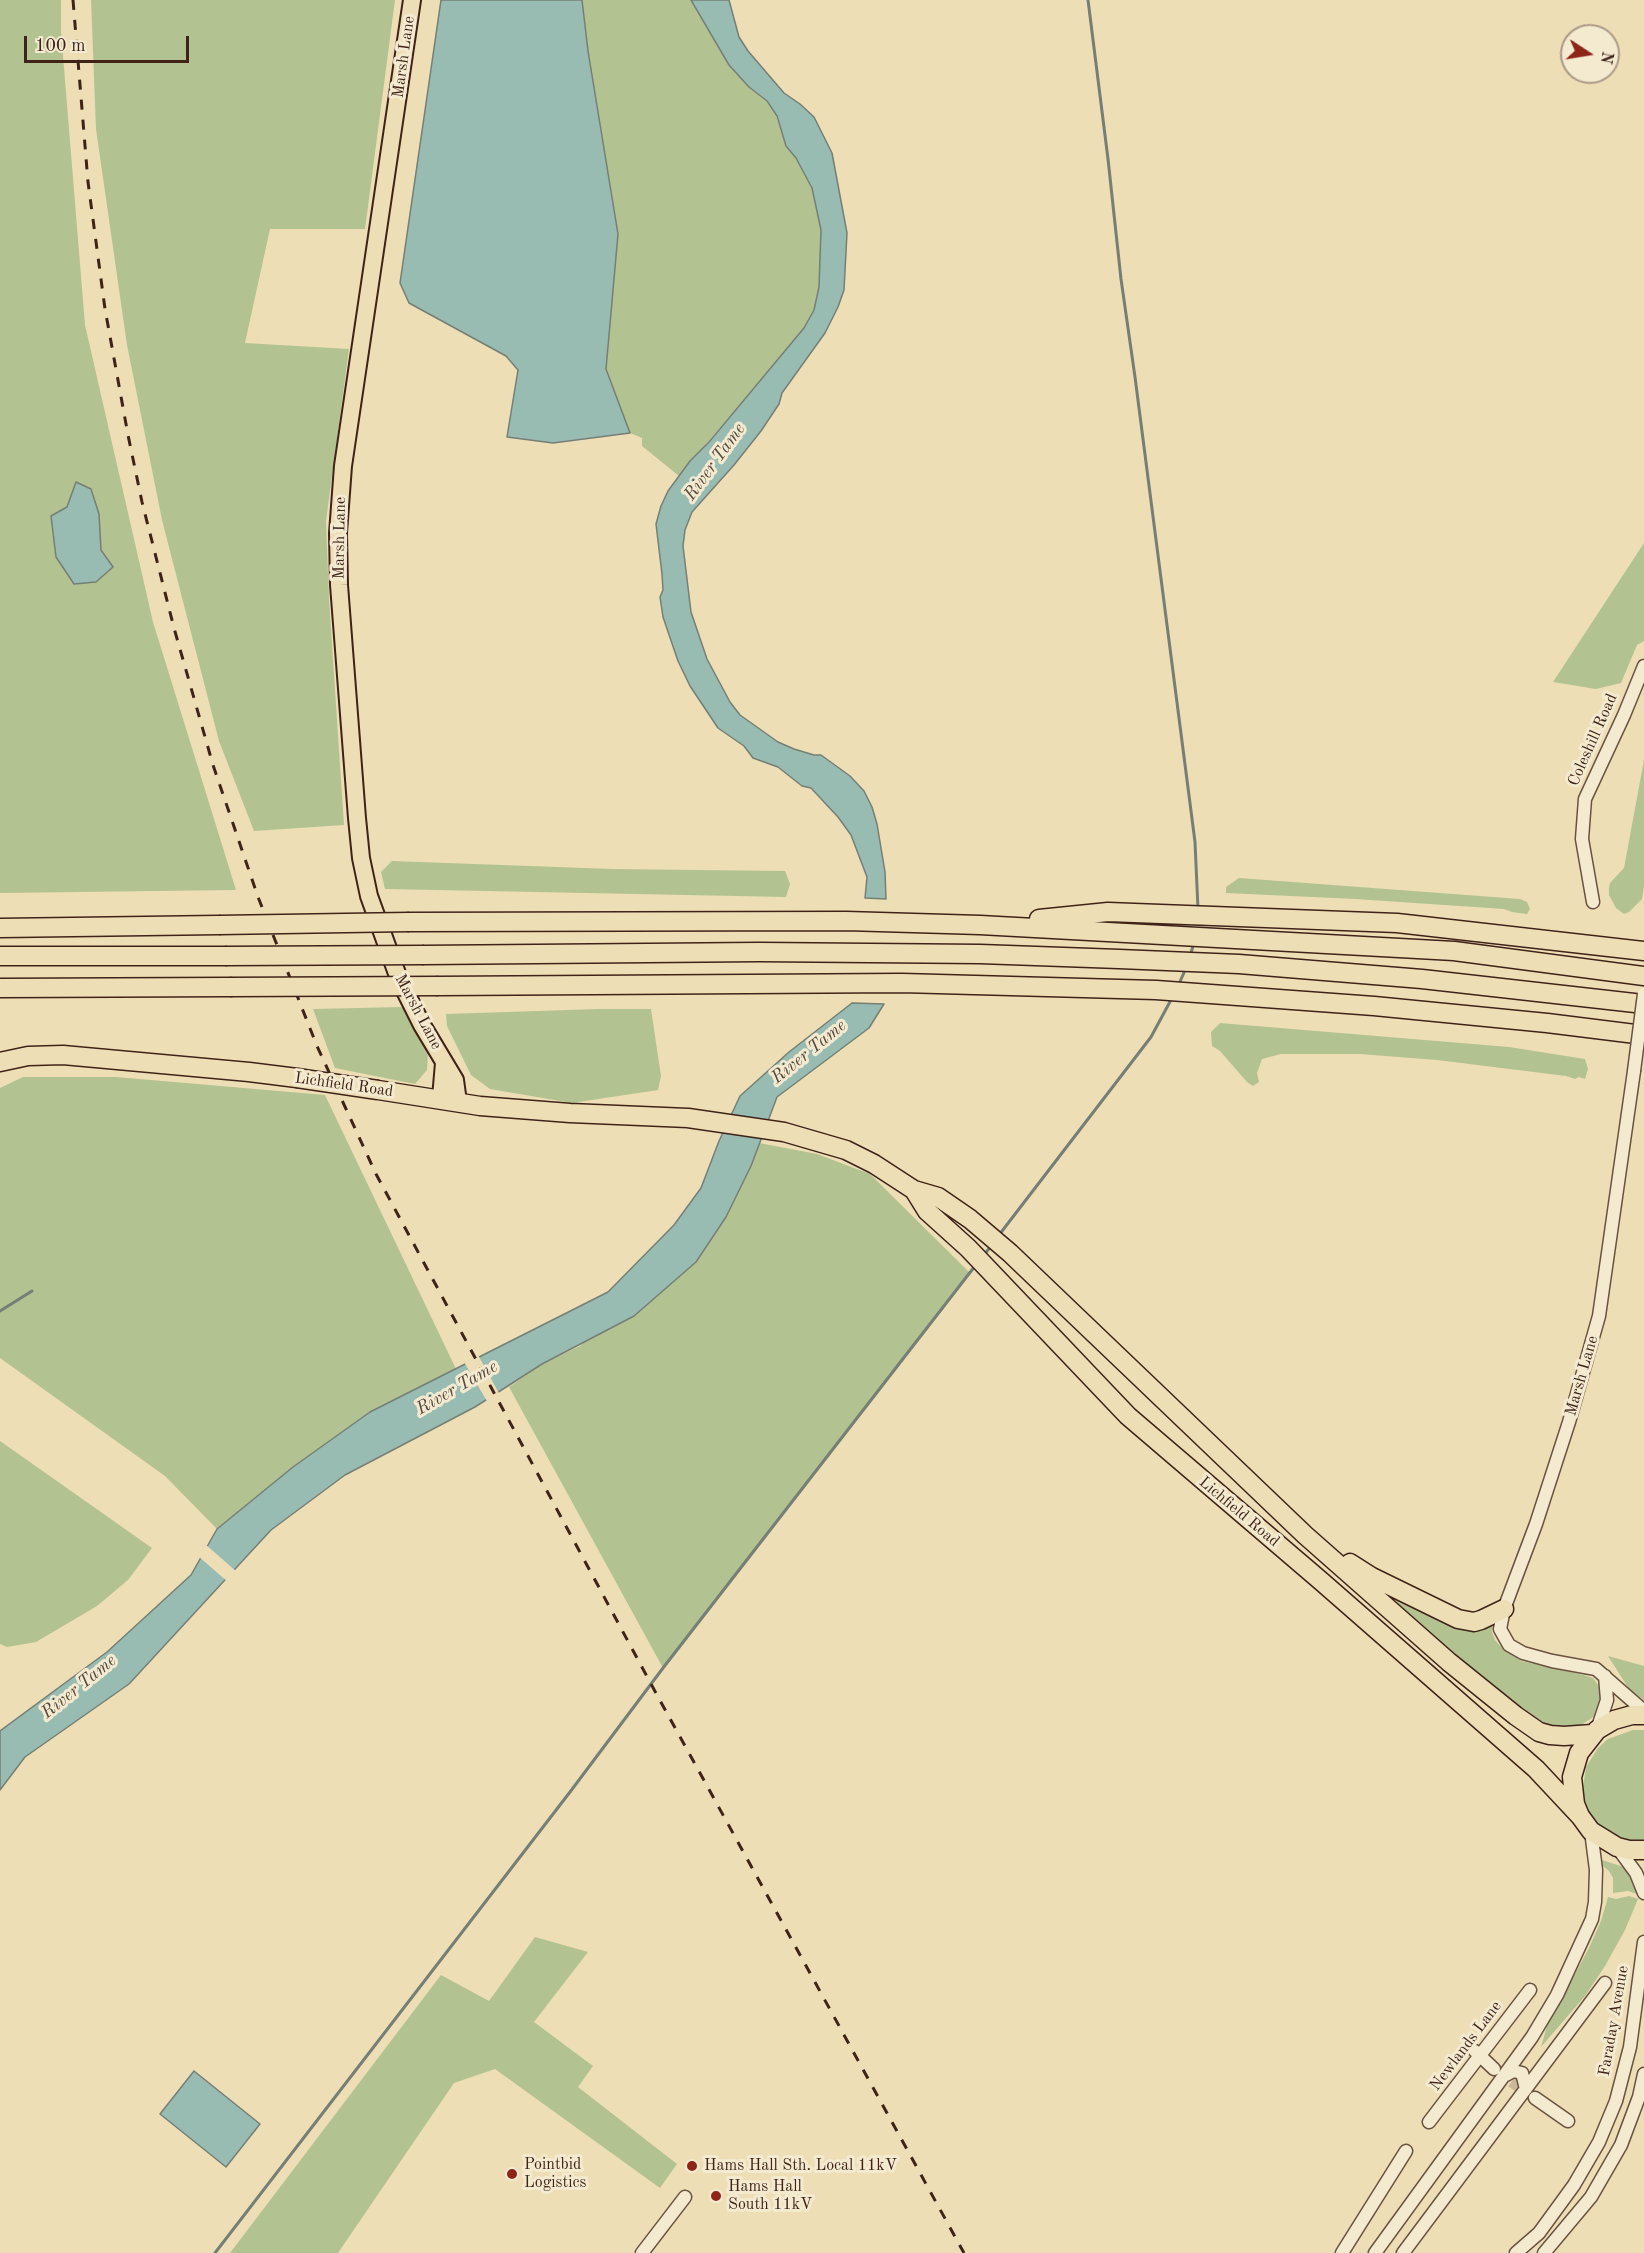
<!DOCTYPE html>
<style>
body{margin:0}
#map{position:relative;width:1644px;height:2253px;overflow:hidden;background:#eddeb6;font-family:"Old Standard TT",serif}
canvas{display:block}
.north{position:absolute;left:1560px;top:24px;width:60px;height:60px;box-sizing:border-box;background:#f3ead0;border:2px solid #ab9a87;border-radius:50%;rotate:102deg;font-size:16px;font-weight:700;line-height:24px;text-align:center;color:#3f2319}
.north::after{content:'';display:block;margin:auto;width:21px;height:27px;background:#8f2418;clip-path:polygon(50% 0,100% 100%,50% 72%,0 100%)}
.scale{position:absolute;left:24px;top:36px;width:165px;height:27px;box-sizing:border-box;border:3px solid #3f2319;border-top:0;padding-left:8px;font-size:18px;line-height:21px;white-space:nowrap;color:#3f2319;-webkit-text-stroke:4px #f3ead0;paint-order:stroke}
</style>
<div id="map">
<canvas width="1644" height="2253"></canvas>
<div class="north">N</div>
<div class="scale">100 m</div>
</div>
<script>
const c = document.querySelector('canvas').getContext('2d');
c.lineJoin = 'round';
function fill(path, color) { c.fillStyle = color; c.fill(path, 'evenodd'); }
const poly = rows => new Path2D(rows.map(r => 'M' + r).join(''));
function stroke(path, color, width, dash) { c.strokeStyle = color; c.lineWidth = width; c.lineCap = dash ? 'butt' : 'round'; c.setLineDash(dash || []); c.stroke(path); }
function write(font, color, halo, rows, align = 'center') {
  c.font = font + ' "Old Standard TT",serif'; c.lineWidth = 6; c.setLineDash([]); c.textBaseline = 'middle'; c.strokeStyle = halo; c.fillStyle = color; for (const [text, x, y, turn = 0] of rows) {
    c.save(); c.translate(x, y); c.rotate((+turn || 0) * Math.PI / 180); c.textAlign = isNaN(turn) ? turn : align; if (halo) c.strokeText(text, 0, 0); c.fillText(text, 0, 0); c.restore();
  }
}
fill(poly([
 [0,0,61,0,61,31,85,325,153,622,236,890,0,893],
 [91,0,395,0,365,229,270,229,245,343,349,349,326,521,329,599,344,825,254,831,219,741,162,520,127,345,96,129],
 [582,0,691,0,729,65,749,87,766,101,776,116,786,146,796,158,812,188,818,210,821,230,819,287,814,310,804,328,679,476,642,446,642,438,630,433,606,369,618,234,588,51],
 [1644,543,1644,641,1637,645,1621,683,1596,689,1553,682],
 [1644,760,1644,886,1642,899,1629,912,1624,914,1616,908,1609,895,1609,888,1610,883,1624,868],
 [392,861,612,869,785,871,790,884,786,897,385,889,381,872],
 [1239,878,1520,899,1527,902,1530,909,1527,914,1512,912,1504,909,1355,899,1226,893,1226,887],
 [402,1007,428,1052,427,1070,415,1084,335,1068,313,1009],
 [599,1009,651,1009,661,1076,658,1090,572,1103,490,1089,471,1075,447,1026,446,1014],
 [1220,1023,1509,1047,1585,1059,1588,1069,1585,1079,1579,1077,1575,1079,1566,1076,1437,1060,1360,1054,1281,1054,1262,1059,1257,1073,1259,1082,1253,1086,1247,1082,1220,1051,1212,1046,1211,1032],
 [23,1077,116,1077,325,1095,456,1369,370,1412,293,1467,217,1529,165,1476,0,1358,0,1088],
 [759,1143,817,1154,870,1174,970,1273,663,1668,509,1387,542,1364,580,1346,751,1166],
 [0,1441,152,1548,128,1580,97,1606,36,1642,7,1647,0,1644],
 [1369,1583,1493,1621,1492,1632,1495,1640,1502,1648,1521,1661,1584,1675,1593,1678,1603,1692,1598,1714,1581,1725,1571,1728,1549,1726,1538,1721,1471,1672],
 [1608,1656,1644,1666,1644,1700,1629,1689],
 [1633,1730,1644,1730,1644,1843,1618,1839,1600,1828,1586,1807,1583,1788,1586,1767,1598,1748,1608,1739],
 [1602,1860,1627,1868,1640,1895,1628,1891,1613,1893,1613,1878,1609,1871,1603,1866],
 [1629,1896,1638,1899,1625,1930,1605,1966,1585,1996,1541,2047,1547,2026,1589,1948,1601,1921,1608,1897,1616,1899],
 [535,1937,588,1952,534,2022,593,2066,578,2087,677,2164,660,2188,495,2069,454,2083,338,2253,230,2253,441,1975,489,2001]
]), '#b3c291');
const water = poly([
 [441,0,582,0,588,51,618,234,606,369,630,433,553,443,507,437,518,370,506,356,409,303,400,283,441,0],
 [691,0,729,0,739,37,748,51,784,93,800,104,814,117,832,153,847,233,844,290,838,307,825,333,782,393,779,404,761,431,734,465,692,512,685,530,683,546,691,612,707,659,730,702,740,715,778,742,794,749,814,755,821,755,850,776,864,791,872,807,877,824,885,872,886,899,865,898,867,877,851,835,838,817,811,788,802,786,778,767,753,758,744,746,718,728,690,686,678,661,663,617,660,597,663,590,662,574,656,524,661,506,668,491,690,461,709,442,804,328,814,310,819,287,821,230,812,188,796,158,786,146,777,116,767,101,749,87,729,65,691,0],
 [76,482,91,489,99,514,101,550,113,567,96,582,74,584,56,557,51,516,67,507,76,482],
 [852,1003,884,1004,869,1028,777,1097,751,1166,726,1217,696,1262,634,1316,542,1364,475,1407,345,1475,271,1530,129,1684,25,1757,0,1790,0,1731,107,1652,191,1575,217,1529,293,1467,370,1412,608,1292,674,1225,701,1188,719,1141,740,1096,789,1052,852,1003],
 [194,2071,260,2124,226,2167,160,2114,194,2071]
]);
fill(water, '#99bcb2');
stroke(water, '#757f75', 1.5);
fill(poly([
 [478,1355,500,1395,488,1403,464,1362],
 [205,1544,237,1572,228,1582,198,1556]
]), '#eddeb6');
stroke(poly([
 [1088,0,1108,159,1121,279,1135,377,1195,842,1198,909],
 [1190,956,1194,943],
 [1179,984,1186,968],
 [999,1235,1151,1037,1172,998],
 [983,1256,992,1245],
 [0,1311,32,1291],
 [215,2253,570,1792,663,1668,975,1266]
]), '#757f75', 3);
stroke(poly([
 [1497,2071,1535,2098]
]), '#cab997', 12, [12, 6]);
const minor = poly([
 [1593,902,1582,839,1585,799,1624,715,1644,666],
 [1634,1071,1599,1316,1569,1422,1536,1524,1504,1609,1500,1629,1509,1645,1523,1653,1552,1661,1596,1669,1644,1711],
 [1597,1730,1607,1700,1605,1676],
 [1617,1847,1636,1873,1644,1893],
 [1475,2051,1494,2069],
 [1506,2075,1513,2071,1522,2073,1526,2089],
 [1535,2098,1568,2121],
 [1429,2122,1530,1990],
 [642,2253,685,2197],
 [1342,2253,1406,2151],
 [1375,2253,1532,2037,1557,1995,1592,1919,1595,1902,1596,1870,1591,1831],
 [1403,2253,1605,1983],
 [1516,2253,1539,2233,1574,2185,1599,2142,1616,2101,1630,2047,1644,1942],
 [1544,2253,1591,2197,1621,2145,1639,2097,1644,2074]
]);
const major = poly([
 [412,0,343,466,338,533,339,585,357,818,361,858,369,896,399,979,422,1025,455,1080,458,1102],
 [441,1098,444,1063]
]);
const highway = poly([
 [1039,919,1108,912,1397,923,1644,951],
 [409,922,846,921,980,925,1454,951,1644,976],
 [0,928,219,925],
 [424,955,759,952,980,954,1119,959,1239,964,1422,979,1644,1004],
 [0,956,225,956],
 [438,986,902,983,1156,990,1374,1006,1547,1023,1644,1035],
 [0,988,230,987],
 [0,1062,28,1056,63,1055,249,1072,297,1078],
 [378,1090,480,1106,570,1113,688,1118,784,1132,846,1150,874,1164,914,1190,938,1197,970,1219,1010,1253,1305,1535,1449,1662,1516,1716,1539,1732,1550,1735,1564,1736,1592,1734],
 [914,1190,927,1211,968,1248,1128,1416,1321,1581,1536,1769,1580,1816],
 [1350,1563,1372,1577,1458,1619,1474,1622,1481,1620,1504,1609],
 [1644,1715,1632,1715,1614,1720,1597,1730,1579,1753,1572,1777,1575,1804,1580,1816,1591,1831,1617,1847,1629,1850,1644,1850]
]);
stroke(minor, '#6a5240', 15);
stroke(major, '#3f2319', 20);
stroke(highway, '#3f2319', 21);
stroke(minor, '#f3ead0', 12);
stroke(major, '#eddeb6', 16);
stroke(highway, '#eddeb6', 18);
stroke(poly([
 [73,0,88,182,105,309,128,435,142,502,174,628,213,765,258,897,317,1046,376,1174,657,1695,964,2253]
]), '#3f2319', 3, [10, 10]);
const minorBridge = poly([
 [1634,1071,1644,994]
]);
const highwayBridge = poly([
 [219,925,409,922],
 [225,956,424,955],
 [230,987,438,986],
 [297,1078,378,1090]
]);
stroke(minorBridge, '#6a5240', 15, []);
stroke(highwayBridge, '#3f2319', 21, []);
stroke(minorBridge, '#f3ead0', 12);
stroke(highwayBridge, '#eddeb6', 18);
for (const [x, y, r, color] of [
 [692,2166,6,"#8f2418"],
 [512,2174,6,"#8f2418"],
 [716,2196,6,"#8f2418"]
]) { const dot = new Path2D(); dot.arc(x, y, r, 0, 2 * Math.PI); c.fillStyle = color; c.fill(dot); stroke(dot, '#f3ead0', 2); }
write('16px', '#3f2319', '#f3ead0', [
 ["Marsh Lane",404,57,-82],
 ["Marsh Lane",340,538,-89],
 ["Coleshill Road",1593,740,-66],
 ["Marsh Lane",418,1012,62],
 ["Lichfield Road",344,1085,8],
 ["Marsh Lane",1582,1376,-74],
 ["Lichfield Road",1239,1512,40],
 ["Faraday Avenue",1614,2021,-80],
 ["Newlands Lane",1466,2046,-53]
]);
write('16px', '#3f2319', '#f3ead0', [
 ["Pointbid",524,2165],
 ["Logistics",524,2183],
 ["Hams Hall Sth. Local 11kV",704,2166],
 ["Hams Hall",728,2187],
 ["South 11kV",728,2205]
], 'left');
write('italic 18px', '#56493f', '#f3ead0', [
 ["River Tame",715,462,-54],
 ["River Tame",809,1052,-39],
 ["River Tame",457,1388,-30],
 ["River Tame",79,1687,-39]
]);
</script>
